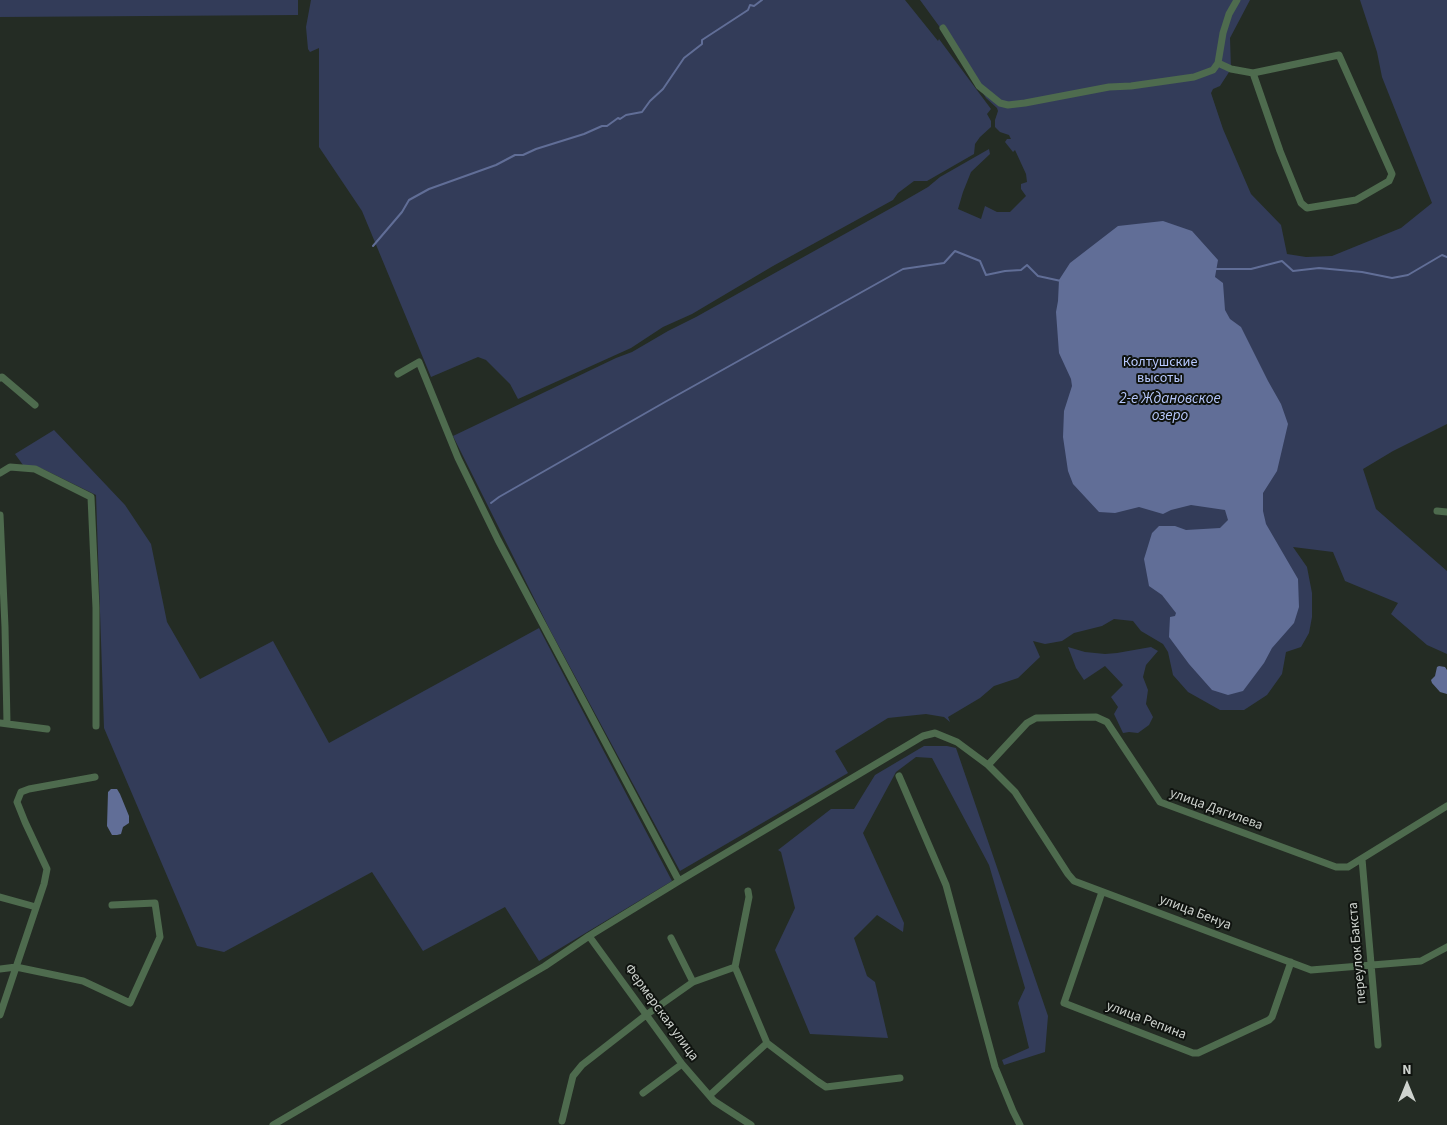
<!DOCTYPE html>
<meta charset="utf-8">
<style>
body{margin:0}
#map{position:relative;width:1447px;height:1125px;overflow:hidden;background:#242c24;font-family:"Source Sans 3",sans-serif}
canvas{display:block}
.north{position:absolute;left:1382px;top:1060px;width:50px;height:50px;-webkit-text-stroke:4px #0f130f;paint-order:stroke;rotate:0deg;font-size:14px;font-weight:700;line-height:20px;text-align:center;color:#ced3ce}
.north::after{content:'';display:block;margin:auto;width:18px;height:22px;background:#ced3ce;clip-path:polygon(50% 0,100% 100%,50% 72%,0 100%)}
</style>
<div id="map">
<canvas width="1447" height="1125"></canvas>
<div class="north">N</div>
</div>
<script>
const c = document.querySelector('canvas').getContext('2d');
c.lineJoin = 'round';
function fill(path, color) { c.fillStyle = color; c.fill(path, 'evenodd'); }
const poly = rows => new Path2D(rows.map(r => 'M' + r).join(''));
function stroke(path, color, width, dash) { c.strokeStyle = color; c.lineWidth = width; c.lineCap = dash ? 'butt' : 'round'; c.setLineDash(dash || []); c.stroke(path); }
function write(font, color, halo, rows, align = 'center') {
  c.font = font + ' "Source Sans 3",sans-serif'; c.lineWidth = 4; c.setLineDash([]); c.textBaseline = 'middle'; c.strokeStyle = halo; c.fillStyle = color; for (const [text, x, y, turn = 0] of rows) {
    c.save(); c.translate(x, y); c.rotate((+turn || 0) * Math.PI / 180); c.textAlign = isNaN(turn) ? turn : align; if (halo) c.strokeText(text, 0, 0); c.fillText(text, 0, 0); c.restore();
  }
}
fill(poly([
 [0,0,298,0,298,15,0,17],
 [311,0,905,0,938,41,939,39,991,109,987,114,991,121,991,127,980,137,975,144,974,154,927,181,914,181,898,193,893,200,773,266,692,314,663,327,631,348,518,399,510,384,486,360,478,357,431,377,362,211,319,147,319,48,310,52,308,49,306,27],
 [920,0,1250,0,1230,38,1231,69,1220,86,1213,89,1211,93,1223,129,1251,194,1281,225,1287,254,1306,257,1332,256,1401,228,1432,203,1382,77,1377,52,1360,0,1447,0,1447,424,1393,451,1363,469,1376,509,1447,571,1447,654,1427,645,1391,614,1398,603,1345,581,1333,552,1293,547,1307,567,1312,593,1312,617,1309,633,1301,647,1286,652,1282,674,1267,695,1244,710,1220,710,1188,692,1173,675,1168,652,1163,644,1141,631,1133,621,1114,619,1102,626,1074,633,1062,641,1045,644,1033,641,1040,657,1018,678,994,686,980,698,948,717,950,722,944,717,926,714,888,718,835,751,848,773,680,871,550,630,453,436,616,358,632,352,668,331,696,317,902,202,928,187,940,177,989,149,990,154,971,172,963,192,958,209,981,219,985,206,997,212,1010,212,1026,196,1021,189,1021,184,1027,182,1026,174,1015,150,1013,152,1005,142,1007,139,1011,139,1009,135,1000,132,995,127,995,120,998,111,997,108,986,98,947,37],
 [54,430,125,505,151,544,167,622,200,679,273,641,329,743,539,628,672,881,539,961,505,907,423,951,372,872,224,952,197,946,104,728,96,495,43,469,23,465,15,454],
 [1068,647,1085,652,1105,654,1117,653,1151,647,1158,651,1146,665,1143,677,1148,690,1146,704,1153,717,1149,725,1138,733,1129,732,1123,733,1114,714,1118,707,1111,697,1123,685,1105,666,1084,680,1076,668],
 [924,746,947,746,956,748,1048,1016,1045,1052,1004,1065,1002,1060,1029,1048,1018,1003,1025,988,989,865,932,758,916,757,896,772,863,833,904,923,903,932,877,915,854,938,867,976,875,982,888,1038,810,1034,775,950,795,908,781,852,778,850,831,809,854,809,875,775]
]), '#333c59');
fill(poly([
 [1163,221,1192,231,1218,260,1215,277,1223,283,1225,310,1230,319,1241,327,1268,381,1281,404,1288,424,1277,471,1263,493,1263,511,1266,524,1298,579,1299,607,1294,623,1272,648,1264,663,1243,691,1228,695,1212,690,1189,664,1169,637,1170,617,1175,616,1176,613,1162,595,1149,586,1144,559,1152,533,1159,526,1175,526,1186,530,1220,528,1228,520,1225,510,1191,505,1171,510,1163,514,1139,507,1115,513,1099,512,1073,484,1068,471,1063,437,1064,411,1072,386,1071,379,1059,353,1056,312,1058,301,1059,280,1070,263,1118,226],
 [1439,666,1445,667,1447,670,1447,694,1440,692,1432,683,1431,680,1435,676,1437,667],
 [111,789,117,789,120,794,129,816,129,823,123,827,121,834,117,835,112,835,107,826,108,792]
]), '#616e97');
stroke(poly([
 [373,246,402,212,409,200,429,189,496,165,515,155,523,155,536,149,584,134,602,126,607,126,618,118,620,119,626,115,642,112,650,101,663,89,684,58,702,44,702,40,748,10,750,5,754,6,762,0],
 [1214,269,1251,269,1282,261,1293,271,1319,268,1362,272,1392,278,1408,275,1442,255,1447,257],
 [491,503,499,497,665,402,903,269,944,263,955,251,980,261,986,275,1005,271,1021,270,1027,265,1038,276,1061,281]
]), '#616e97', 2);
stroke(poly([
 [943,28,979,86,1000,103,1008,105,1025,103,1109,87,1131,86,1194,77,1213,70,1218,63,1223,33,1229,14,1237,0],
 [1218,63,1231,69,1253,73,1280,151,1301,203,1307,208,1356,200,1389,181,1392,174,1339,55,1253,73],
 [398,374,419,362,458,458,498,540,679,881],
 [0,378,2,377,35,405],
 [0,473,10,467,35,469,91,497,96,608,96,726],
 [1437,511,1447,512],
 [0,515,5,627,7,723],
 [0,723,47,729],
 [988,765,1027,723,1036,718,1096,717,1107,722,1160,802,1336,867,1348,867,1447,806],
 [899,776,946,885,995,1067,1013,1111,1020,1125],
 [1362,859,1378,1045],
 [1102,892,1064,1003,1193,1053,1198,1053,1269,1020,1272,1017,1291,962],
 [0,897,36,907],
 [589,936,682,1064,714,1101,751,1125],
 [671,938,693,982],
 [735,967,767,1043,817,1081,826,1087,900,1078],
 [735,967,749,897,748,891],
 [0,969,16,967,83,981,130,1003,160,937,155,903,112,905],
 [0,1015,44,884,47,869,25,822,17,802,21,792,29,789,95,777],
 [643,1093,682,1064],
 [710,1095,767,1043],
 [562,1121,573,1076,582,1065,646,1015,693,982,735,967],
 [273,1125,545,966,589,936,679,881,923,736,935,733,957,742,988,765,1015,792,1068,874,1074,881,1311,970,1421,961,1447,947]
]), '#4e6b4e', 7);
write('14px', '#b9caff', '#0f130f', [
 ["Колтушские",1160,363],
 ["высоты",1160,379]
]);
write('14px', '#ced3ce', '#0f130f', [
 ["улица Дягилева",1216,810,20],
 ["улица Бенуа",1195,913,21],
 ["переулок Бакста",1358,953,-95],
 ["Фермерская улица",661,1013,54],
 ["улица Репина",1146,1021,21]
]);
write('italic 15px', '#b6c7fb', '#0f130f', [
 ["2-е Ждановское",1170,400],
 ["озеро",1170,417]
]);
</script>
